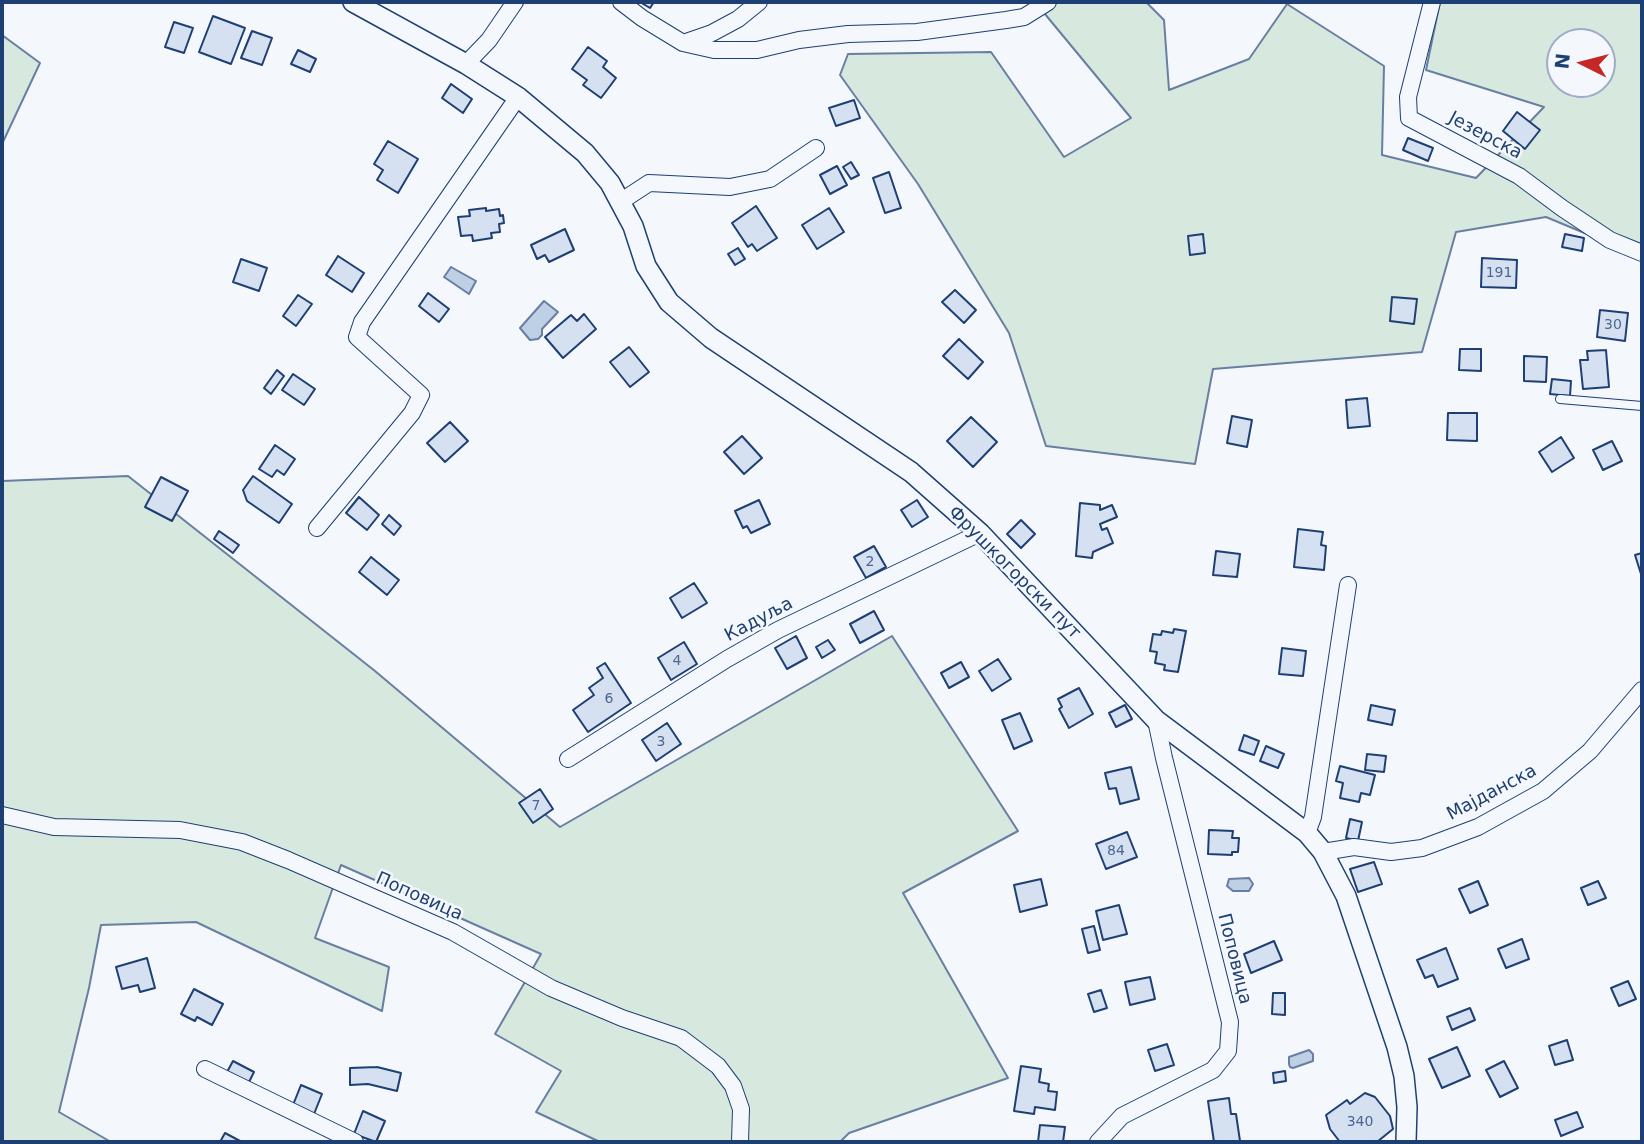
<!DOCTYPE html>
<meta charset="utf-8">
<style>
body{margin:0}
#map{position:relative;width:1644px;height:1144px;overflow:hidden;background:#f4f7fb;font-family:"DejaVu Sans",sans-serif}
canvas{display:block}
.frame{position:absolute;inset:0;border:4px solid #1d3f73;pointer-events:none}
.north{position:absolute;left:1546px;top:28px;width:70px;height:70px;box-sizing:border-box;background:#f4f7fb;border:2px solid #9eadc5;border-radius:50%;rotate:276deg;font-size:19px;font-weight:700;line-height:28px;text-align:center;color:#1d3f73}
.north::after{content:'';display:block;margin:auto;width:24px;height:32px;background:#c62828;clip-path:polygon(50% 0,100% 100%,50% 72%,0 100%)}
</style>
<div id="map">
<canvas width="1644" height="1144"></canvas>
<div class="frame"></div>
<div class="north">N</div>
</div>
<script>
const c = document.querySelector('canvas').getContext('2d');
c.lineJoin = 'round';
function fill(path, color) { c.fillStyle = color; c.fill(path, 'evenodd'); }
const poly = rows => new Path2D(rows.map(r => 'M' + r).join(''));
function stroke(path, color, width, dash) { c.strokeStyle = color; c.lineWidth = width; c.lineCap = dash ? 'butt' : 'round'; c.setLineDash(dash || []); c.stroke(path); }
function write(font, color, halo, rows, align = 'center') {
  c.font = font + ' "DejaVu Sans",sans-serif'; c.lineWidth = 5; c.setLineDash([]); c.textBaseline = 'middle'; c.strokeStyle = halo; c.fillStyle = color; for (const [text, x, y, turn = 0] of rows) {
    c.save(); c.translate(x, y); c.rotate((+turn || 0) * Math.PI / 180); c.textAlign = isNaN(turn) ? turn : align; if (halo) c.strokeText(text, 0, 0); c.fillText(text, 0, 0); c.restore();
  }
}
const green = poly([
 [1035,2,1146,2,1164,20,1169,90,1249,59,1287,4,1384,66,1382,155,1476,178,1544,107,1426,70,1440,2,1642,2,1642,257,1546,217,1456,232,1422,352,1213,369,1195,464,1046,446,1009,333,918,184,840,75,848,54,991,52,1064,157,1131,118,1035,2],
 [1560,42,1602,42,1602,84,1560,84,1560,42],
 [2,35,40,63,2,144,2,35],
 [128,476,375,671,560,827,892,636,1018,831,903,893,1008,1078,849,1133,840,1142,600,1142,536,1112,561,1071,495,1034,541,954,341,865,315,938,389,967,382,1011,196,922,101,925,89,988,59,1112,111,1142,2,1142,2,481,128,476]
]);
fill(green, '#d7e8df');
stroke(green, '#687fa3', 2);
const water = poly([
 [451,267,476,281,469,294,444,277,451,267],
 [544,301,558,312,542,329,542,335,538,339,530,340,520,328,544,301],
 [1249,878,1253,884,1249,891,1233,891,1227,886,1229,879,1249,878],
 [1309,1050,1313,1054,1313,1061,1293,1068,1290,1067,1289,1064,1289,1057,1309,1050]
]);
fill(water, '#bed0e5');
stroke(water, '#687fa3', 2);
const building = poly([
 [640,2,654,2,650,8,640,2],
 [213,16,245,28,231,64,199,52,213,16],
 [174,22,193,28,184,53,165,47,174,22],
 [252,31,272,38,262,65,241,58,252,31],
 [588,47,607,61,603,67,616,78,601,98,583,85,587,80,572,69,588,47],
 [298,50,316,59,310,72,291,64,298,50],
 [451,84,472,99,463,113,442,98,451,84],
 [854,100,860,118,836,126,829,108,854,100],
 [1517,112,1540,130,1525,149,1503,131,1517,112],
 [1408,138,1433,148,1428,161,1403,150,1408,138],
 [388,141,418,159,398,193,377,180,383,170,374,164,388,141],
 [851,162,859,175,851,179,843,167,851,162],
 [837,166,847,185,830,194,820,175,837,166],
 [889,172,901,208,885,213,873,178,889,172],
 [756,206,777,238,757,251,752,244,748,247,732,223,756,206],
 [486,208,486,211,499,209,500,216,503,215,504,223,499,224,500,232,491,233,492,238,473,241,472,235,461,236,458,217,470,216,469,210,486,208],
 [829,208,844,232,817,249,802,225,829,208],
 [565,229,574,250,549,262,545,255,537,259,531,245,565,229],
 [1203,234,1205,253,1190,255,1188,236,1203,234],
 [1565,234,1584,238,1582,251,1562,247,1565,234],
 [738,248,745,259,735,265,728,254,738,248],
 [338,256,364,273,352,292,326,275,338,256],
 [1482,258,1517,260,1516,288,1481,287,1482,258],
 [241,259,267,268,259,291,233,282,241,259],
 [955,290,976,310,964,323,942,302,955,290],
 [428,293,449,309,439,322,419,306,428,293],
 [298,295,312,304,296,326,283,316,298,295],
 [1392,297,1417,299,1414,324,1390,321,1392,297],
 [1600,310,1628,313,1625,341,1597,337,1600,310],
 [584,314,596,329,563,358,545,337,571,315,577,321,584,314],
 [959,339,983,362,968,379,943,356,959,339],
 [629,347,649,372,630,387,610,362,629,347],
 [1460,349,1481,349,1481,371,1459,370,1460,349],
 [1606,350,1609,387,1583,389,1580,360,1588,360,1587,351,1606,350],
 [1524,356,1547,357,1546,382,1524,381,1524,356],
 [277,370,284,376,271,394,264,388,277,370],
 [293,374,315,389,304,405,282,390,293,374],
 [1552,379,1571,381,1570,396,1550,394,1552,379],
 [1367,398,1370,426,1348,428,1346,400,1367,398],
 [1448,413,1477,413,1477,441,1447,440,1448,413],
 [1232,416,1252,420,1247,447,1227,443,1232,416],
 [971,417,997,442,973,467,947,441,971,417],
 [450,422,468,441,445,462,427,443,450,422],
 [742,436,762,458,744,474,724,452,742,436],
 [1561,437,1574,458,1552,472,1539,452,1561,437],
 [1612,441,1622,461,1603,470,1593,450,1612,441],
 [275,445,295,459,284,475,277,470,272,477,259,469,275,445],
 [253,476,292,504,279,523,247,501,243,490,253,476],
 [161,477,188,491,172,521,145,507,161,477],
 [359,497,379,515,367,530,346,513,359,497],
 [759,500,770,524,751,533,747,526,743,528,735,511,759,500],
 [917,500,928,517,912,527,901,510,917,500],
 [1080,503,1100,505,1100,510,1112,505,1117,517,1100,524,1102,530,1107,528,1113,543,1093,552,1092,558,1076,556,1080,503],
 [389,515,401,526,394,535,382,524,389,515],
 [1021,520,1035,534,1021,548,1007,534,1021,520],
 [1298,529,1323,532,1321,545,1326,546,1324,570,1294,567,1298,529],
 [219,531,239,545,233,553,214,539,219,531],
 [874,546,886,567,866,578,854,557,874,546],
 [1216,551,1240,554,1237,577,1213,575,1216,551],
 [1642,553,1642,574,1641,574,1635,555,1642,553],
 [371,557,399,580,387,595,359,572,371,557],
 [694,583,707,603,682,618,670,598,694,583],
 [874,611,884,630,860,643,850,624,874,611],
 [1174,629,1186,631,1178,672,1164,670,1165,665,1155,663,1157,652,1150,651,1153,634,1161,635,1162,631,1173,633,1174,629],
 [796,636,807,658,787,669,775,648,796,636],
 [828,640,835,650,822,658,816,647,828,640],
 [684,642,697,664,671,680,658,658,684,642],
 [1282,648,1306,651,1303,676,1279,674,1282,648],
 [998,659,1011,679,992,691,979,671,998,659],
 [961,662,969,677,949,688,941,673,961,662],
 [605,663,631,703,588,732,573,710,594,695,589,688,603,678,597,668,605,663],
 [1079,688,1093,714,1069,728,1059,709,1062,707,1058,699,1079,688],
 [1125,705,1132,719,1116,727,1109,713,1125,705],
 [1371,705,1395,710,1392,725,1368,720,1371,705],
 [1020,713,1032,741,1014,749,1002,720,1020,713],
 [667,723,681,744,656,761,642,740,667,723],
 [1244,735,1259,741,1254,755,1239,750,1244,735],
 [1266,746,1284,754,1278,768,1260,761,1266,746],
 [1367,754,1386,756,1384,772,1365,770,1367,754],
 [1340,766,1375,775,1370,795,1361,793,1359,802,1340,798,1343,783,1336,781,1340,766],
 [1131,767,1139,799,1120,804,1116,788,1109,789,1105,773,1131,767],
 [540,789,553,809,533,823,519,803,540,789],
 [1350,819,1362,822,1358,841,1346,838,1350,819],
 [1209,830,1233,831,1232,838,1239,838,1238,852,1232,852,1232,855,1208,854,1209,830],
 [1127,832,1137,857,1106,869,1096,844,1127,832],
 [1374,862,1382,884,1358,892,1350,869,1374,862],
 [1041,879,1047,905,1020,912,1014,885,1041,879],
 [1478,881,1488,905,1470,913,1459,889,1478,881],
 [1598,881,1606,898,1588,905,1581,888,1598,881],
 [1119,905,1127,934,1103,940,1096,911,1119,905],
 [1094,926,1100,950,1088,953,1082,929,1094,926],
 [1522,939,1529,959,1506,968,1498,949,1522,939],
 [1274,941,1282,960,1251,973,1244,954,1274,941],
 [1446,948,1458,979,1438,987,1433,975,1425,978,1417,960,1446,948],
 [147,958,155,988,140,992,138,985,122,989,116,967,147,958],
 [1150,977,1155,999,1130,1005,1125,982,1150,977],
 [1628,981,1636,999,1619,1006,1611,988,1628,981],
 [194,989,223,1004,212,1025,197,1017,195,1021,181,1014,194,989],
 [1101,990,1107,1008,1094,1012,1088,994,1101,990],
 [1273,993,1285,993,1285,1015,1272,1014,1273,993],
 [1470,1008,1475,1020,1452,1030,1447,1017,1470,1008],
 [1567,1040,1573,1060,1555,1065,1549,1046,1567,1040],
 [1167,1044,1174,1065,1155,1071,1148,1050,1167,1044],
 [1457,1047,1470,1076,1442,1088,1429,1059,1457,1047],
 [233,1061,254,1072,247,1086,226,1074,233,1061],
 [1504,1061,1518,1088,1500,1097,1486,1070,1504,1061],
 [1021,1066,1041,1069,1039,1082,1049,1084,1048,1091,1057,1092,1055,1110,1035,1107,1034,1114,1014,1111,1021,1066],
 [377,1067,401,1073,397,1091,368,1084,350,1085,350,1068,377,1067],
 [1285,1071,1286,1081,1274,1083,1273,1073,1285,1071],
 [301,1085,322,1094,312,1119,291,1110,301,1085],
 [1365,1093,1375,1097,1390,1116,1393,1129,1377,1142,1340,1142,1330,1129,1326,1115,1347,1100,1350,1104,1365,1093],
 [1229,1098,1231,1114,1236,1114,1240,1141,1214,1142,1208,1101,1229,1098],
 [363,1111,385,1121,376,1142,354,1134,363,1111],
 [1577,1112,1583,1127,1561,1136,1555,1120,1577,1112],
 [1040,1125,1065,1127,1063,1142,1038,1142,1040,1125],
 [225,1133,242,1142,220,1142,225,1133]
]);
fill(building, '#d5e0f0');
stroke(building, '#1d3f73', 2);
const service = poly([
 [1560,399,1642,406]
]);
const minor = poly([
 [621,2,642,18,683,43,714,50,757,50,799,40,848,34,917,32,1006,20,1024,17,1048,2],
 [1432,2,1408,97,1409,118,1519,176,1562,208,1610,240,1642,253],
 [686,42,712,33,738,19,759,2],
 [466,64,489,40,515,2],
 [620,202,649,183,730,187,770,179,816,148],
 [317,528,412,413,421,395,357,337,362,322,518,97],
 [568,759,727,659,778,630,980,533],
 [2,815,54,827,180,830,242,842,288,860,453,932,551,988,622,1018,681,1038,718,1066,733,1086,741,1109,740,1142],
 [1307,833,1313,817,1348,585],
 [1323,852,1354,847,1391,852,1422,848,1478,827,1543,791,1590,751,1642,690],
 [205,1069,355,1142],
 [1098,1142,1122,1116,1213,1070,1228,1051,1230,1022,1164,758,1156,720]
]);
const tertiary = poly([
 [353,2,466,64,518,97,585,153,610,183,633,226,646,266,669,302,711,338,911,472,980,533,1156,720,1307,833,1323,852,1346,896,1397,1047,1404,1076,1407,1107,1406,1142]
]);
stroke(service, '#1d3f73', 10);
stroke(minor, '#1d3f73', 18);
stroke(tertiary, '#1d3f73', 22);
stroke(service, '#f4f7fb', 8);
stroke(minor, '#f4f7fb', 16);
stroke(tertiary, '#f4f7fb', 19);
write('14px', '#4b6792', null, [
 ["191",1499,273],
 ["30",1613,325],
 ["2",870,562],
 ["4",677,661],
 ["6",609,699],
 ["3",661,742],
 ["7",536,806],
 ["84",1116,851],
 ["340",1360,1122]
]);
write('18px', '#1d3f73', '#f4f7fb', [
 ["Језерска",1485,136,28],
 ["Фрушкогорски пут",1014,573,45],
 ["Кадуља",759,620,-28],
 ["Мајданска",1492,793,-28],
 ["Поповица",419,897,24],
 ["Поповица",1234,959,76]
]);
</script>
